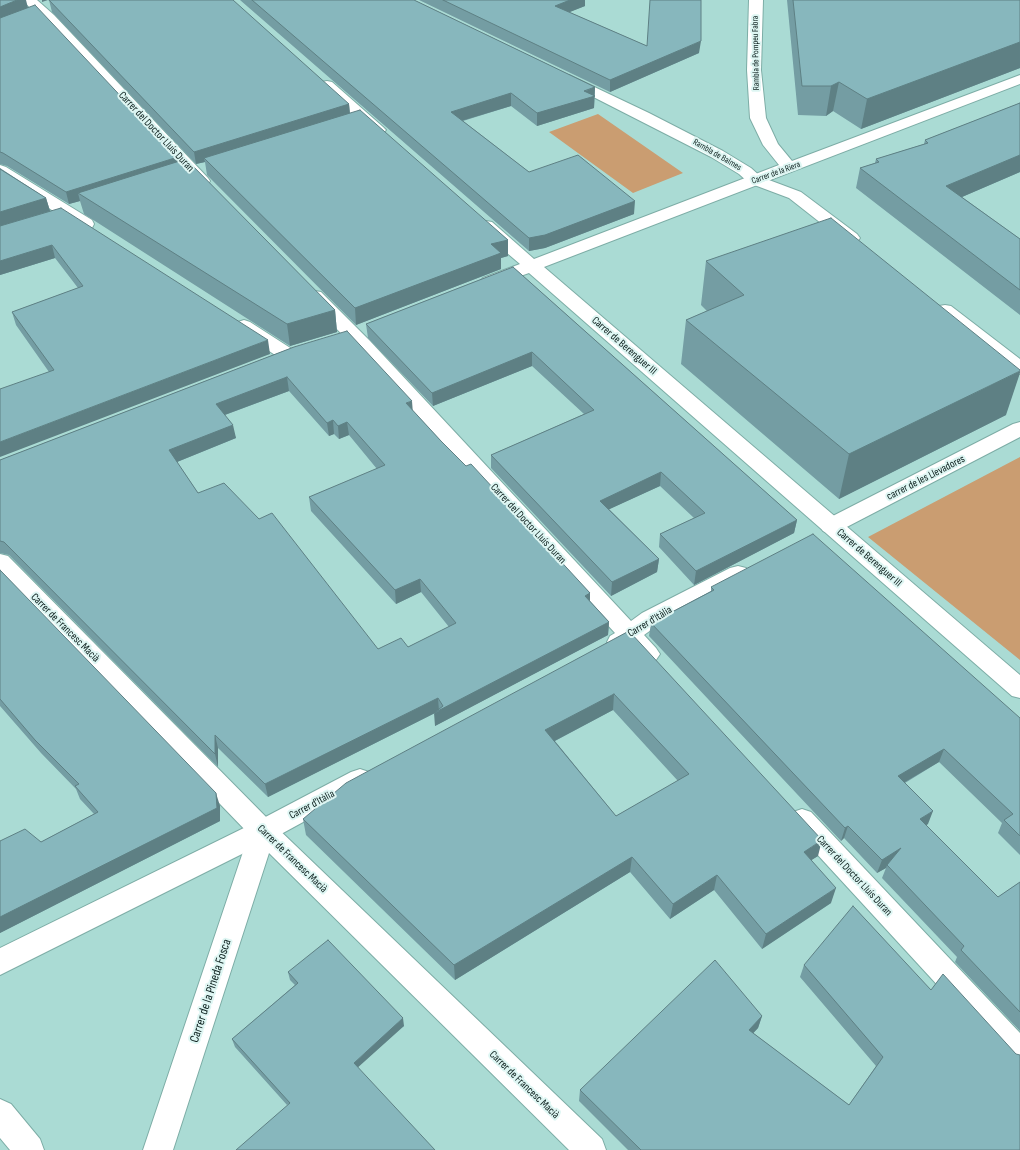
<!DOCTYPE html>
<meta charset="utf-8">
<style>
body{margin:0}
canvas{display:block;background:#aadbd4}
</style>
<canvas width="1020" height="1150"></canvas>
<script>
const c = document.querySelector('canvas').getContext('2d');
c.lineJoin = 'round';
function fill(path, color) { c.fillStyle = color; c.fill(path, 'evenodd'); }
const poly = rows => new Path2D(rows.map(r => 'M' + r).join(''));
function stroke(path, color, width, dash) { c.strokeStyle = color; c.lineWidth = width; c.lineCap = dash ? 'butt' : 'round'; c.setLineDash(dash || []); c.stroke(path); }
function write(font, color, halo, rows, align = 'center') {
  c.font = font + ' "Sofia Sans Condensed",sans-serif'; c.lineWidth = 4; c.setLineDash([]); c.textBaseline = 'middle'; c.strokeStyle = halo; c.fillStyle = color; for (const [text, x, y, turn = 0] of rows) {
    c.save(); c.translate(x, y); c.rotate((+turn || 0) * Math.PI / 180); c.textAlign = isNaN(turn) ? turn : align; if (halo) c.strokeText(text, 0, 0); c.fillText(text, 0, 0); c.restore();
  }
}
fill(poly([
 [598,114,683,173,633,193,549,132],
 [1020,457,1020,660,868,537]
]), '#ca9d71');
const pedestrian = poly([
 [569,75,649,113,723,151,751,168,761,177,801,192,857,234,860,238,857,242,851,243,845,242,789,198,749,183,739,174,711,157,564,82,562,79,564,76,569,75],
 [945,305,951,306,1020,359,1020,374,1013,372,939,314,936,310,939,306,945,305],
 [1020,422,1020,437,839,531,831,534,823,531,820,526,823,521,1013,424,1020,422],
 [0,554,8,556,272,823,602,1139,606,1150,569,1150,269,853,173,1150,143,1150,249,834,0,576,0,554]
]);
const minor = poly([
 [22,0,37,0,54,15,208,178,210,181,208,184,202,186,196,184,44,21,22,0],
 [749,0,763,0,761,70,766,118,778,144,792,161,1020,75,1020,84,544,267,1020,675,1020,698,1012,696,529,273,489,287,483,286,480,282,483,278,520,264,480,230,478,226,480,222,486,221,492,222,534,259,779,165,763,145,750,118,747,70,749,0],
 [327,81,332,82,383,127,386,130,383,133,378,135,373,133,322,88,320,85,322,82,327,81],
 [0,165,6,167,92,220,94,224,92,228,86,229,80,228,0,177,0,165],
 [315,291,321,292,370,341,631,621,642,613,730,568,738,566,746,568,749,574,746,580,658,625,644,635,656,648,660,654,656,660,648,663,640,660,628,647,618,651,610,648,607,642,610,636,615,633,356,349,309,300,306,296,309,292,315,291],
 [244,320,250,322,295,351,297,355,295,359,288,361,281,359,238,330,235,326,238,322,244,320],
 [360,769,369,772,372,779,369,786,272,839,0,975,0,948,254,823,351,772,360,769],
 [802,809,811,812,1020,1033,1020,1068,1010,1064,793,828,789,820,793,812,802,809],
 [0,1099,11,1104,40,1139,44,1150,10,1150,0,1138,0,1099]
]);
stroke(pedestrian, '#7dada6', 2);
stroke(minor, '#7dada6', 2);
fill(pedestrian, '#fff');
fill(minor, '#fff');
fill(poly([
 [0,0,28,7,179,161,335,310,337,332,290,346,84,214,80,201,69,204,7,166,0,164],
 [49,0,349,104,350,113,508,240,508,256,501,258,501,269,356,325,207,175,205,162,196,164,52,12],
 [240,0,414,0,595,87,594,108,537,126,511,106,463,121,529,172,634,214,545,248,529,251],
 [419,0,585,0,585,6,569,12,647,46,699,53,610,92],
 [787,0,1020,0,1020,68,861,129,833,111,826,116,798,115],
 [1020,103,1020,172,962,197,1020,239,1020,315,856,188,860,168,875,163,876,159,924,144,925,140],
 [0,168,46,198,50,211,270,354,49,372,16,325,12,312,78,288,55,258,0,275],
 [706,261,1006,415,839,499,681,364,686,320,707,311,701,305],
 [513,267,797,520,794,533,694,585,659,547,660,534,694,518,660,486,609,509,659,559,657,572,611,596,491,468,491,455,584,414,532,366,433,406,368,338,366,324],
 [294,347,413,411,441,441,590,593,590,601,609,622,608,635,435,726,435,713,268,797,218,748,218,767,9,555,0,553,0,460],
 [289,391,329,436,334,434,339,439,349,435,377,469,309,497,311,511,396,604,421,592,449,627,408,647,378,649,198,493,177,462,236,438,225,415],
 [0,570,220,806,220,821,0,933,0,841,41,842,94,814,80,799,76,789,41,753,0,706],
 [711,587,1020,718,1020,855,998,833,1002,823,939,762,905,783,928,824,926,825,998,897,1020,882,1020,1031,955,962,957,957,882,878,886,868,877,873,844,838,841,841,649,636,651,623,711,591],
 [629,631,818,856,811,860,831,903,762,949,714,890,670,919,630,872,455,980,306,835,303,819],
 [613,710,678,781,616,816,555,741],
 [804,965,931,990,1016,1054,1020,1150,628,1150,579,1101,580,1090,762,1016,758,1028,753,1033,849,1105,876,1066,800,977],
 [288,972,404,1026,287,1105,235,1047,232,1039,295,985,290,980]
]), '#749da3');
fill(poly([
 [17,0,26,0,28,8,0,20,0,7],
 [42,0,48,0,42,2],
 [570,0,585,0,585,6,555,18,555,6],
 [701,41,699,53,610,92,610,80],
 [1020,42,1020,68,861,129,867,99],
 [839,82,833,111,826,116,831,86],
 [595,87,594,108,537,126,537,113],
 [511,93,511,106,451,124,451,112],
 [349,104,350,116,204,158,205,162,196,164,194,152],
 [1020,155,1020,172,941,206,946,186],
 [178,157,180,169,78,193,80,201,69,204,66,192],
 [46,198,50,211,0,226,0,212],
 [635,201,634,214,545,248,529,251,529,238],
 [508,240,508,256,501,258,501,269,356,325,355,308,491,244],
 [52,245,55,258,0,275,0,261],
 [335,310,337,332,290,346,287,324],
 [268,340,270,354,0,457,0,442],
 [532,352,532,366,433,406,432,393],
 [1020,371,1020,373,1006,415,839,499,849,454],
 [287,377,289,391,219,417,216,404],
 [412,401,413,414,406,403],
 [333,420,334,434,329,436,327,423],
 [347,422,349,435,339,439,338,426],
 [233,425,236,438,172,464,169,450],
 [661,472,660,486,599,514,600,501],
 [797,520,794,533,694,585,696,571],
 [659,559,657,572,611,596,612,582],
 [420,579,421,592,396,604,395,590],
 [590,593,590,607,585,596],
 [609,622,608,635,435,726,434,713],
 [614,694,613,710,545,746,545,730],
 [438,698,439,711,268,797,265,784],
 [215,735,218,748,218,767,215,754],
 [944,749,939,762,893,789,898,776],
 [216,793,220,806,220,821,0,933,0,917],
 [933,811,928,824,915,832,920,819],
 [848,826,844,838,841,841,845,828],
 [822,840,818,856,799,868,804,852],
 [901,848,887,865,886,868,877,873,882,860],
 [632,857,630,872,455,980,454,965],
 [717,875,714,890,670,919,673,904],
 [836,888,831,903,762,949,766,934],
 [762,1016,758,1028,745,1042,749,1030],
 [403,1018,404,1026,355,1070,354,1063]
]), '#5e8084');
const building = poly([
 [0,0,17,0,0,7,0,0],
 [49,0,233,0,349,104,194,152,49,0],
 [252,0,414,0,595,87,584,91,595,96,537,113,511,93,451,112,529,172,578,155,635,201,545,235,529,238,252,0],
 [443,0,570,0,555,6,647,46,650,0,701,0,701,41,610,80,443,0],
 [793,0,1020,0,1020,42,867,99,839,82,831,86,802,86,793,0],
 [35,5,178,157,66,192,3,153,0,152,0,18,35,5],
 [1020,103,1020,155,946,186,1020,239,1020,290,860,168,879,162,876,159,928,143,925,140,1020,103],
 [360,110,508,240,491,244,501,253,355,308,204,158,360,110],
 [186,159,335,310,287,324,78,193,186,159],
 [0,169,46,198,0,212,0,169],
 [61,208,268,340,0,442,0,389,54,370,12,312,83,286,52,245,0,261,0,226,61,208],
 [831,218,1020,370,1020,371,849,454,686,320,744,295,706,261,831,218],
 [513,267,797,520,696,571,660,534,705,513,661,472,600,501,659,559,612,582,491,455,594,410,532,352,432,393,366,324,513,267],
 [347,331,412,401,406,403,441,441,466,466,471,464,590,593,585,596,609,622,434,713,443,706,438,698,265,784,215,735,215,754,4,542,0,541,0,460,294,347,347,331],
 [287,377,327,423,333,420,338,426,347,422,385,465,309,497,395,590,420,579,456,623,408,647,401,638,378,649,272,513,259,519,224,483,198,493,169,450,233,425,216,404,287,377],
 [813,534,1020,718,1020,836,1004,820,1013,814,944,749,898,776,933,811,920,819,998,897,1020,882,1020,1012,961,950,964,946,887,865,901,848,882,860,848,826,845,828,651,623,714,590,711,587,813,534],
 [0,570,216,793,217,808,0,917,0,841,25,829,41,842,98,812,75,786,79,784,35,740,0,699,0,570],
 [629,631,822,840,804,852,836,888,766,934,717,875,673,904,632,857,454,965,303,819,346,783,629,631],
 [614,694,689,774,616,816,545,730,614,694],
 [853,906,931,990,943,974,1016,1054,1020,1055,1020,1150,641,1150,580,1090,715,960,762,1016,749,1030,849,1105,883,1057,804,965,853,906],
 [328,940,403,1018,354,1063,435,1150,236,1150,290,1103,232,1039,298,983,288,972,328,940]
]);
fill(building, '#87b7bd');
stroke(building, '#5e8084', 1);
write('9px', '#0e211f', '#def6f3', [
 ["Rambla de Pompeu Fabra",756,53,-91],
 ["Rambla de Balmes",717,155,30],
 ["Carrer de la Riera",776,173,-20]
]);
write('11px', '#0e211f', '#def6f3', [
 ["Carrer del Doctor Lluís Duran",156,132,47],
 ["Carrer de Berenguer III",624,346,41],
 ["carrer de les Llevadores",926,478,-27],
 ["Carrer del Doctor Lluís Duran",528,524,47],
 ["Carrer de Berenguer III",869,558,41],
 ["Carrer d'Itàlia",650,622,-31],
 ["Carrer de Francesc Macià",65,628,45],
 ["Carrer d'Itàlia",312,805,-28],
 ["Carrer de Francesc Macià",292,859,44],
 ["Carrer del Doctor Lluís Duran",854,876,47],
 ["Carrer de Francesc Macià",524,1085,44]
]);
write('13px', '#0e211f', '#def6f3', [
 ["Carrer de la Pineda Fosca",211,991,-72]
]);
</script>
